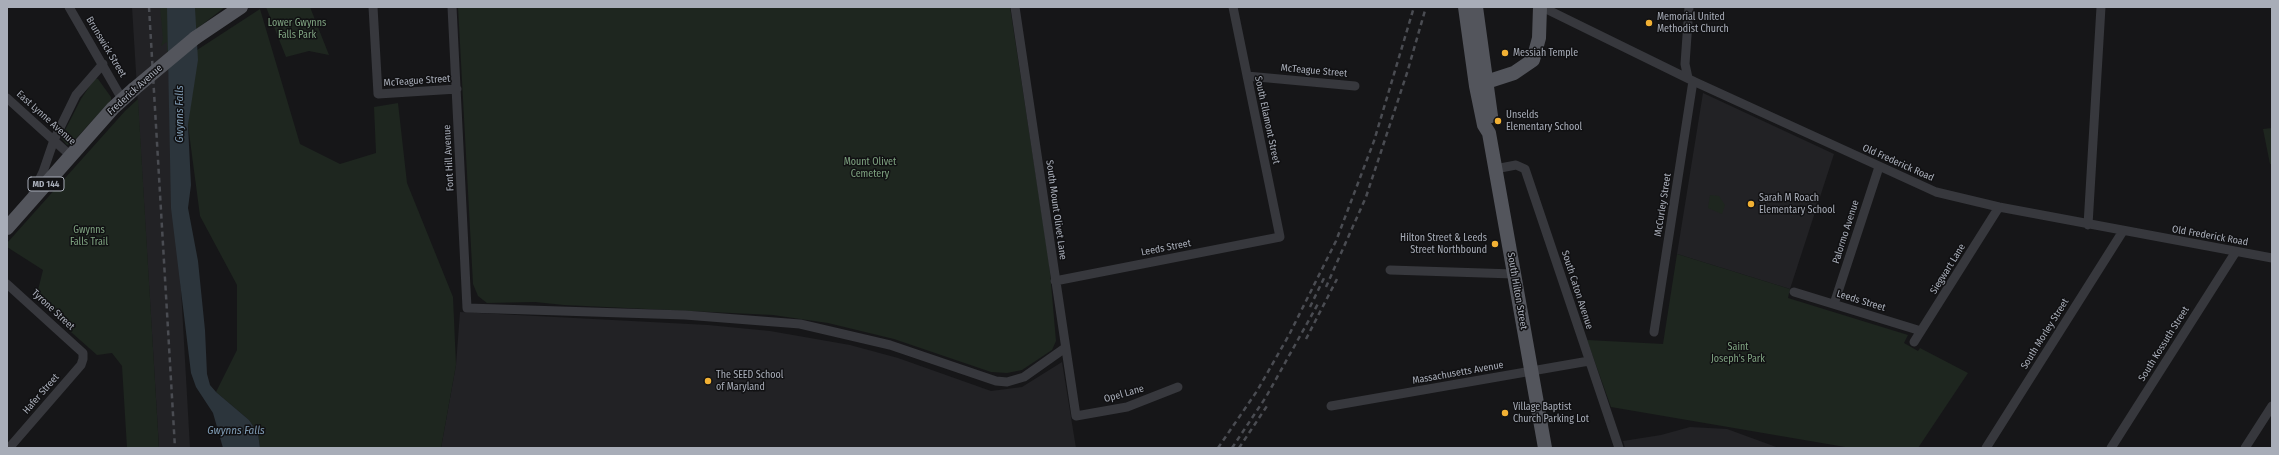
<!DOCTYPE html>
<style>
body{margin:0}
#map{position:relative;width:2279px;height:455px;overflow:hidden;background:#161618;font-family:"Fira Sans Condensed",sans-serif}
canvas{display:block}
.frame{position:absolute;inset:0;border:8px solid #a8adb8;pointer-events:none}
</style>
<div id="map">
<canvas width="2279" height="455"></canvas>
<div class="frame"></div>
</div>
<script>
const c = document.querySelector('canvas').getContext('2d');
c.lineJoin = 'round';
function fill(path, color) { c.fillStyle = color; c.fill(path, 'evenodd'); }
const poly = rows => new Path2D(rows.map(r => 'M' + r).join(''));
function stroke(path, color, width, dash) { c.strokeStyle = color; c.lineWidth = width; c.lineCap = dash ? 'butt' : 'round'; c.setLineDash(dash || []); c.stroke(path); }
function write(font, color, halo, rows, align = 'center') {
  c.font = font + ' "Fira Sans Condensed",sans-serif'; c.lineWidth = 3; c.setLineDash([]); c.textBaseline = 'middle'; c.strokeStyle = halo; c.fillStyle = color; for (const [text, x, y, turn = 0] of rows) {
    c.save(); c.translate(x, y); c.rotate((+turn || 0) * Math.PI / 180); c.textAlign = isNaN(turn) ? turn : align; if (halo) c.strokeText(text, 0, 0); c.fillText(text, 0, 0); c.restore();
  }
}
fill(poly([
 [132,7,165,7,190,448,159,448],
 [1703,93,1834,154,1790,289,1677,254],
 [460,312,708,325,770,331,850,345,898,358,991,391,1022,387,1062,362,1076,448,441,448,456,365],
 [1690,427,1727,429,1779,448,1625,448,1623,441,1661,435]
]), '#222225');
fill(poly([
 [160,7,225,7,167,52,167,42,161,46,163,39],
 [266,7,310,7,329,55,309,51,286,57],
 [458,7,1010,7,1049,261,1056,341,1052,350,1022,370,1007,373,991,372,894,339,828,323,773,315,564,305,535,302,487,303,478,296,473,284],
 [260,9,300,144,340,164,376,153,374,107,398,103,407,183,453,297,456,365,441,448,260,448,258,433,249,420,216,392,237,350,237,285,200,216,188,125,197,50],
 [95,78,98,79,111,97,111,100,71,144,67,145,61,138,81,99],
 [138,99,159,448,127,448,122,366,112,353,97,355,63,325,38,290,43,270,7,247,7,243,125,111],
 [2272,128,2272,164,2270,164,2263,129],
 [1710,195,1719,196,1725,205,1722,214,1708,208],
 [1677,254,1790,289,1788,298,1908,335,1904,343,1918,351,1920,348,1968,373,1918,448,1851,448,1611,407,1587,340,1663,344]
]), '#1e261f');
fill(poly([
 [167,7,195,8,198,60,188,125,191,185,188,208,198,261,205,330,207,374,210,385,216,392,249,420,258,433,260,448,223,448,213,413,196,387,191,373,171,208]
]), '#2c353c');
stroke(poly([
 [69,7,122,99],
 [373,7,378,94,457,89],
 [452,7,467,308,685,315,800,324,890,345,996,381,1007,382,1024,377,1065,348],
 [1015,7,1076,416,1127,407,1178,387],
 [1542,7,1693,81,1936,192,1999,207,2272,258],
 [1247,76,1355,86],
 [1688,78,1685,64,1689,7],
 [7,98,71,156],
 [1495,169,1516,165,1525,169,1619,448],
 [33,193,43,172,54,140,76,95,103,64],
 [2088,225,2101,7],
 [1390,270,1514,274],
 [1055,281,1280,237,1233,7],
 [7,284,83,353,83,359,81,365,9,448],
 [1794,292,1921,331],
 [1834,304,1879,167],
 [1654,332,1693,81],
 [1914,342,1999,207],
 [1331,406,1589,361],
 [1986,448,2123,231],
 [2111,448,2235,253],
 [2245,448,2272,406]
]), '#37383d', 9);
stroke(poly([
 [1465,7,1476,86,1484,125,1489,133,1545,448],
 [1476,7,1491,116],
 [195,38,241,7],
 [1477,85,1514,73,1533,60,1539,38,1540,7],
 [7,228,113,108,134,89]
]), '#53555c', 14);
stroke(poly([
 [149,7,175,448],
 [1326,287,1366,197,1407,73,1426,7],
 [1310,307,1325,276],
 [1306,339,1337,279],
 [1218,448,1257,391,1289,335,1336,241,1374,141,1414,7],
 [1232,448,1266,397,1319,302],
 [1239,448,1267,406]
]), '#4a4c52', 2.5, [5, 4]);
stroke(poly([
 [134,89,195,38]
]), '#53555c', 14);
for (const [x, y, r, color] of [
 [1649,23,4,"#f2b134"],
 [1505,53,4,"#f2b134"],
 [1498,121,4,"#f2b134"],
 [1751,204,4,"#f2b134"],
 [1495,244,4,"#f2b134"],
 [708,381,4,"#f2b134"],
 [1505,413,4,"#f2b134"]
]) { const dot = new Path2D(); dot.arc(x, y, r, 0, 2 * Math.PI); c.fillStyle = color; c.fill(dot); stroke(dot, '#111113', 1.5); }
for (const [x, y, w] of [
 [46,184,36]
]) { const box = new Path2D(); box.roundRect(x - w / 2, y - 7, w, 14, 3); c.fillStyle = '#111113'; c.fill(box); stroke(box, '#a8adb8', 1); }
write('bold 9px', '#a8adb8', null, [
 ["MD 144",46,184]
]);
write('10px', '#a8adb8', '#111113', [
 ["Memorial United",1657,17],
 ["Methodist Church",1657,29],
 ["Messiah Temple",1513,53],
 ["Unselds",1506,115],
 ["Elementary School",1506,127],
 ["Sarah M Roach",1759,198],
 ["Elementary School",1759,210],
 ["Hilton Street & Leeds",1487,238,"right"],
 ["Street Northbound",1487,250,"right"],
 ["The SEED School",716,375],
 ["of Maryland",716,387],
 ["Village Baptist",1513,407],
 ["Church Parking Lot",1513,419]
], 'left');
write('10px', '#7fa381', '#111113', [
 ["Lower Gwynns",297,23],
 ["Falls Park",297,35],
 ["Mount Olivet",870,162],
 ["Cemetery",870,174],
 ["Gwynns",89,230],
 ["Falls Trail",89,242],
 ["Saint",1738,347],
 ["Joseph's Park",1738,359]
]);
write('10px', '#a8adb8', '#111113', [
 ["Brunswick Street",106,47,59],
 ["McTeague Street",1314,71,5],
 ["McTeague Street",417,81,-4],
 ["Frederick Avenue",135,90,-42],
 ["East Lynne Avenue",46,118,42],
 ["South Ellamont Street",1267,120,78],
 ["Font Hill Avenue",449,158,-93],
 ["Old Frederick Road",1898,163,24],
 ["McCurley Street",1663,205,-81],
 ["South Mount Olivet Lane",1056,210,82],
 ["Palormo Avenue",1846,232,-72],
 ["Old Frederick Road",2210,236,10],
 ["Leeds Street",1166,248,-11],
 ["Siegwart Lane",1948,269,-58],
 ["South Caton Avenue",1577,290,72],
 ["South Hilton Street",1517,291,80],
 ["Leeds Street",1861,301,17],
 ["Tyrone Street",53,310,43],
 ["South Morley Street",2045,334,-58],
 ["South Kossuth Street",2164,344,-58],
 ["Massachusetts Avenue",1458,373,-10],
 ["Hafer Street",41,394,-49],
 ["Opel Lane",1124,394,-16]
]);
write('italic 11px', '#7f9bb3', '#111113', [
 ["Gwynns Falls",180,114,-90],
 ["Gwynns Falls",236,431]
]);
</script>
